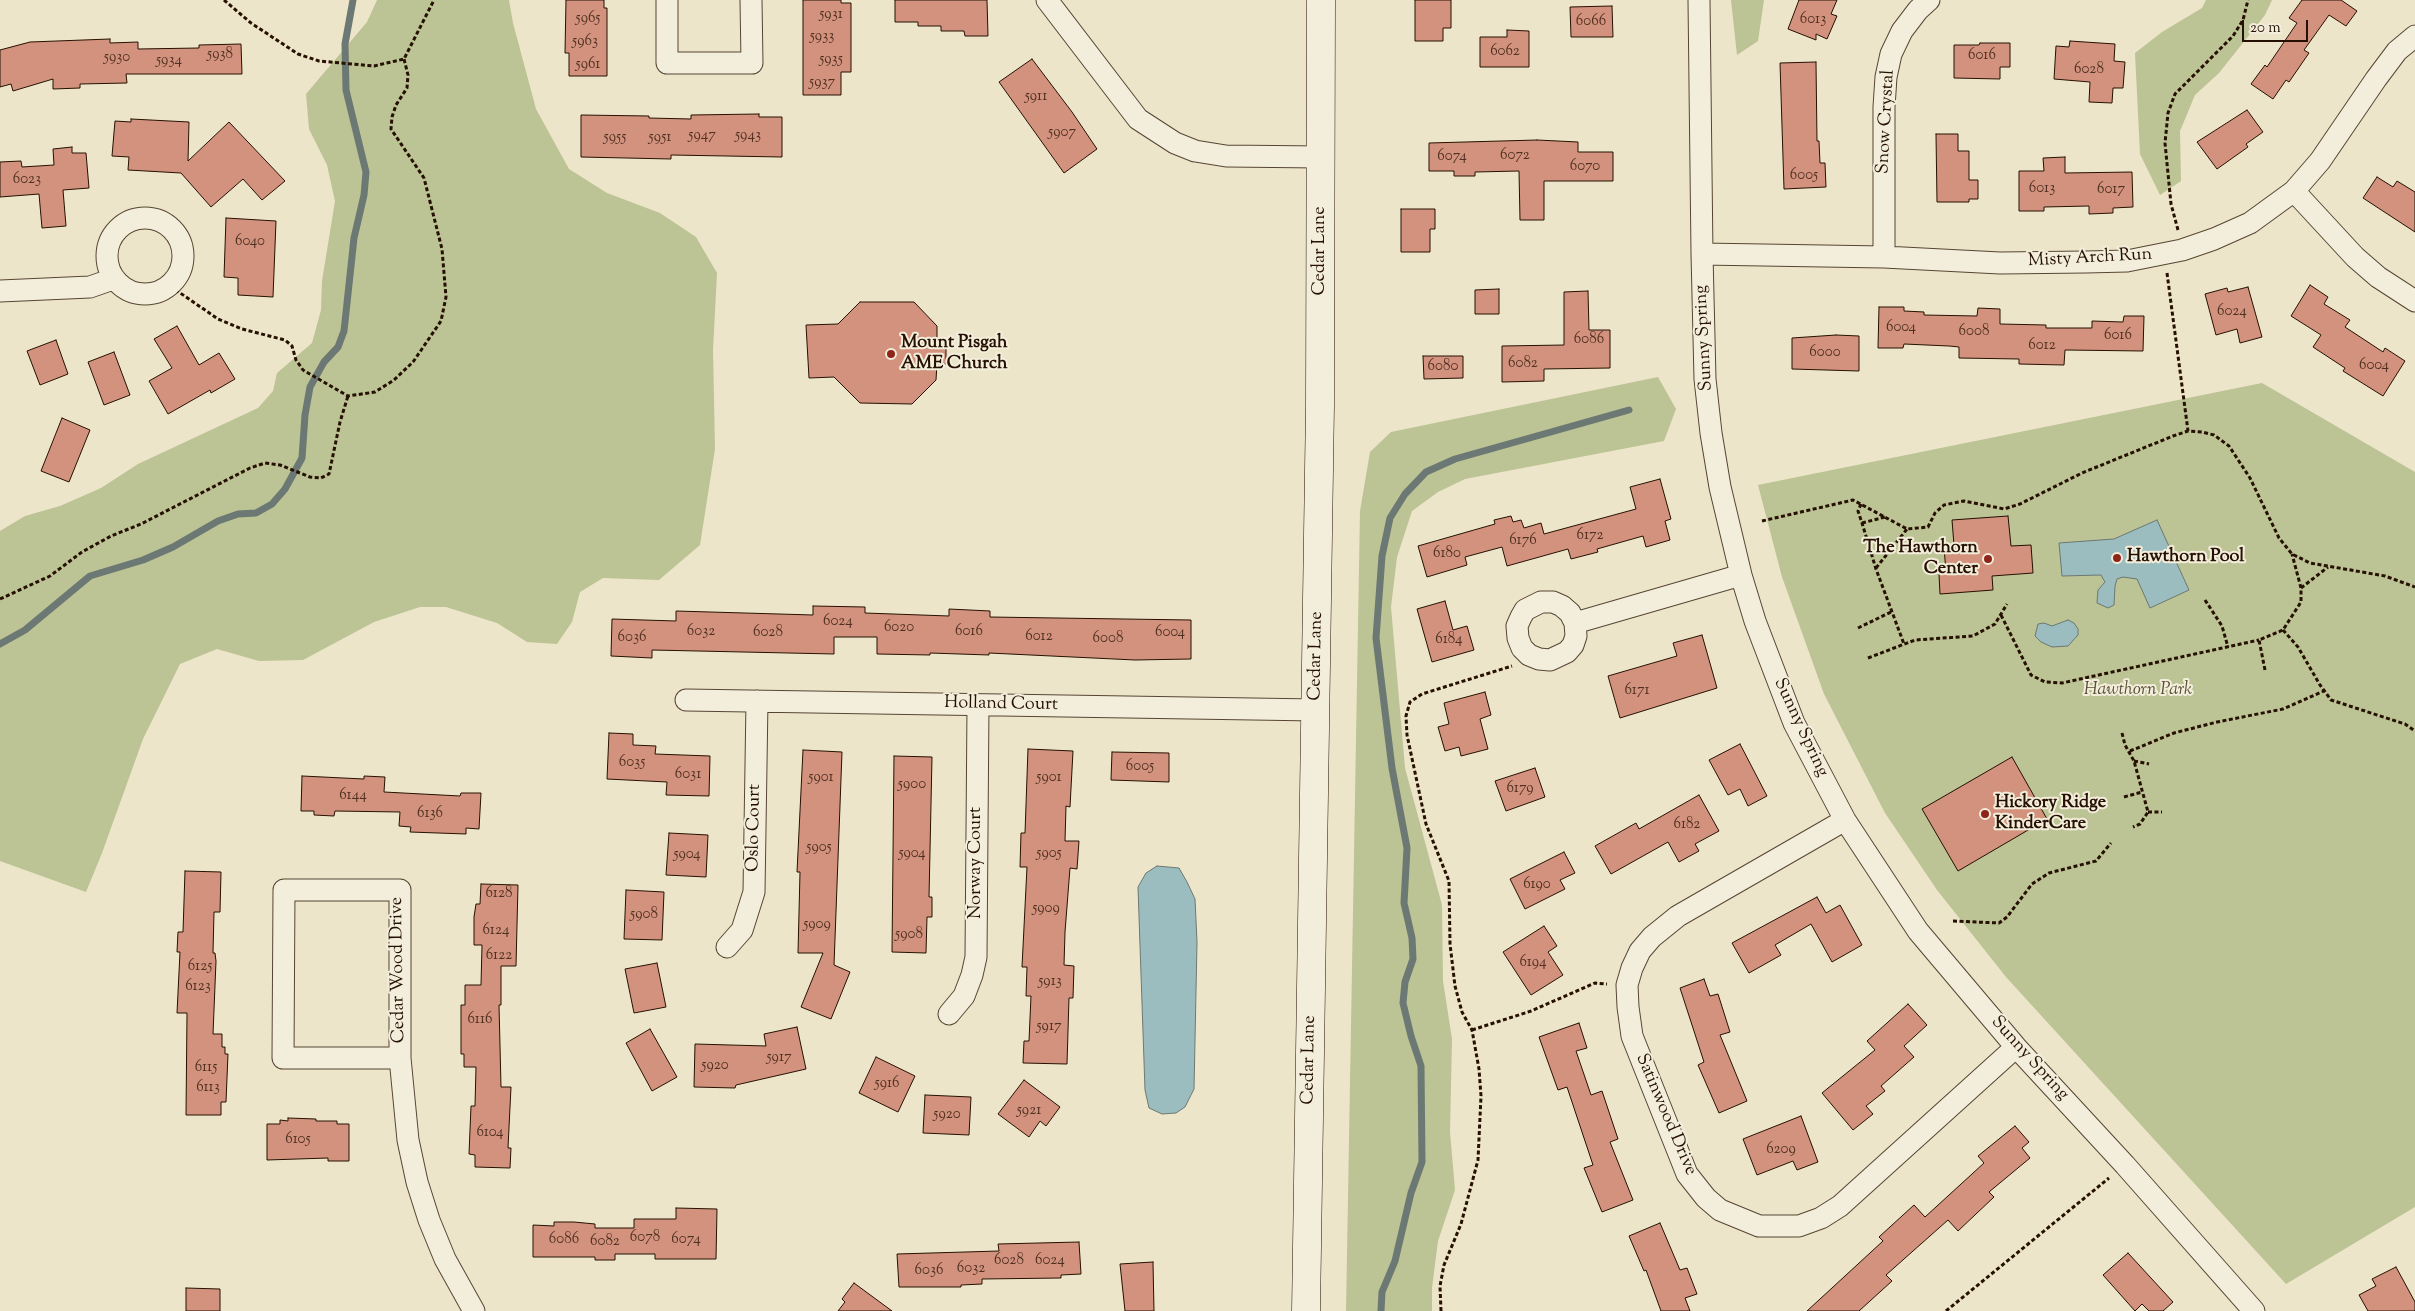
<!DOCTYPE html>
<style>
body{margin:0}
#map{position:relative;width:2415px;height:1311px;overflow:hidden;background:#ede5c9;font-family:"Sorts Mill Goudy",serif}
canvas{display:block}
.scale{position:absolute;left:2242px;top:20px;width:66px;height:22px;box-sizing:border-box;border:2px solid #251001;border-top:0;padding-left:6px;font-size:15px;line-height:18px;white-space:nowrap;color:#251001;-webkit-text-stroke:4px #f3eedc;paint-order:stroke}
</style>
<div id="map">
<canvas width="2415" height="1311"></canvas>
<div class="scale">20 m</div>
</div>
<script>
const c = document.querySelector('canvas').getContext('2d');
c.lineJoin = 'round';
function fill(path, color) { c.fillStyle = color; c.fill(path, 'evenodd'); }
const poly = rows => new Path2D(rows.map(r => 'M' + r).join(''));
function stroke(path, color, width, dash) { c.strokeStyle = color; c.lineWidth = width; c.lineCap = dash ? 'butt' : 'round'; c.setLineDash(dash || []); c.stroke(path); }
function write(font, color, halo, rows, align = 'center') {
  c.font = font + ' "Sorts Mill Goudy",serif'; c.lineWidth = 4; c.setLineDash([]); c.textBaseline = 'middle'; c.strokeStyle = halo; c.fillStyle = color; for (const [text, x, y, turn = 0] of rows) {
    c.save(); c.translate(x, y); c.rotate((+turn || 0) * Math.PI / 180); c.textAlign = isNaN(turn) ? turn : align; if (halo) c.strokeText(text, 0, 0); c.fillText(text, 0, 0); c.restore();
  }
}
fill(poly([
 [377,0,509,0,513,23,536,109,569,169,607,193,660,213,696,237,717,273,713,350,715,449,700,545,659,580,603,578,580,592,572,622,557,644,527,642,497,623,446,607,420,607,374,622,303,660,259,661,217,649,180,664,143,739,102,853,86,892,0,861,0,531,25,516,60,506,101,488,138,464,258,408,273,391,277,373,312,343,321,310,322,281,335,201,327,165,309,129,306,94,367,22],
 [1731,0,1764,0,1758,41,1737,55],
 [2206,0,2272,0,2265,15,2219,73,2195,95,2180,131,2181,181,2160,195,2140,154,2135,53,2162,32,2202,8],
 [1658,377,1676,409,1664,441,1465,479,1438,492,1412,511,1397,557,1391,607,1405,768,1442,905,1443,981,1452,1039,1450,1132,1455,1190,1438,1241,1432,1288,1432,1311,1346,1311,1360,511,1370,452,1391,432],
 [2262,383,2415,472,2415,1207,2286,1284,2006,977,1937,890,1885,813,1824,694,1782,577,1758,485]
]), '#bcc394');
const water = poly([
 [2157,520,2189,590,2150,608,2137,579,2123,577,2117,579,2115,586,2114,605,2108,608,2097,603,2098,590,2105,582,2101,575,2062,576,2059,543,2114,539,2157,520],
 [2068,620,2074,623,2078,629,2078,635,2068,646,2052,647,2041,642,2035,636,2038,624,2044,623,2052,626,2068,620],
 [1157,866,1179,868,1187,882,1195,899,1197,942,1194,1089,1185,1107,1176,1113,1162,1114,1149,1108,1145,1090,1138,887,1146,873,1157,866]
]);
fill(water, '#9cbdbf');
stroke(water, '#6c7873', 1);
stroke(poly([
 [0,644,25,630,90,576,143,560,173,547,218,521,238,514,256,513,272,504,285,489,302,458,305,415,310,387,324,362,338,347,344,331,354,238,364,195,366,172,346,90,345,44,353,0],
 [1381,1311,1382,1292,1395,1261,1411,1193,1422,1162,1421,1066,1411,1036,1403,1003,1405,982,1413,959,1412,938,1404,903,1407,848,1392,768,1376,638,1382,556,1390,518,1405,494,1426,472,1455,459,1629,410]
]), '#6c7873', 7);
const building = poly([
 [566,0,604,0,604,8,607,8,607,76,569,76,569,53,565,53,566,0],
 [803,0,841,0,841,3,851,3,851,72,841,72,841,95,803,95,803,0],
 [895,0,987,0,988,36,965,36,964,31,941,31,941,26,918,26,918,22,895,22,895,0],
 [1415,0,1451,0,1451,28,1443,28,1443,41,1415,41,1415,0],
 [1799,0,1837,0,1831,14,1837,16,1827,39,1816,34,1816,40,1788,29,1799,0],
 [2302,0,2341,0,2357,11,2346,26,2329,15,2304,50,2309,53,2289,82,2286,80,2273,99,2251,84,2265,65,2267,67,2297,23,2289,18,2302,0],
 [1612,6,1613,37,1571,37,1570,7,1612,6],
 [1507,30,1529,31,1529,67,1480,67,1480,37,1507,37,1507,30],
 [110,39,110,43,138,42,138,49,199,48,199,45,241,44,242,74,126,74,127,83,80,84,80,88,53,89,53,79,13,91,11,84,0,87,0,50,30,42,110,39],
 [2070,41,2115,44,2114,61,2125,62,2123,88,2113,88,2112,103,2089,102,2090,82,2054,79,2056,46,2069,47,2070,41],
 [1980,43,2010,43,2010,67,2000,67,2000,79,1954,78,1954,45,1979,45,1980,43],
 [1032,59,1072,112,1097,149,1064,173,999,82,1032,59],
 [1816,62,1817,141,1819,141,1820,163,1825,163,1826,187,1784,189,1780,63,1816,62],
 [2247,110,2263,132,2246,144,2248,147,2217,169,2197,142,2247,110],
 [759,114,759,117,782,117,782,157,671,155,671,159,581,157,581,115,649,116,649,118,691,119,691,115,759,114],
 [131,119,189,122,188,161,229,122,285,181,262,200,243,179,211,207,181,173,128,170,129,157,112,156,115,121,131,122,131,119],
 [1936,134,1958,134,1958,151,1969,151,1969,180,1978,180,1978,199,1969,199,1969,202,1937,202,1936,134],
 [1537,140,1578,142,1578,152,1613,152,1613,181,1544,181,1544,220,1520,220,1519,171,1475,172,1475,176,1454,176,1454,171,1429,171,1429,143,1537,140],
 [72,147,72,153,86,153,89,188,63,190,66,226,42,228,39,194,0,197,0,162,21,161,22,167,54,165,53,149,72,147],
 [2065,157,2065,173,2132,172,2133,207,2113,208,2113,213,2089,214,2089,206,2044,207,2044,211,2019,211,2019,171,2044,171,2043,158,2065,157],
 [2377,177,2393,187,2397,181,2415,192,2415,232,2363,198,2377,177],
 [1401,209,1435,209,1435,229,1430,229,1430,252,1401,252,1401,209],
 [226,218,276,221,273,297,238,295,238,278,224,277,226,218],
 [2310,285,2328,297,2324,304,2350,320,2345,327,2383,352,2385,348,2405,361,2383,396,2343,371,2345,368,2313,347,2321,335,2291,316,2310,285],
 [2248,287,2262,337,2240,343,2237,329,2216,335,2205,294,2227,288,2228,292,2248,287],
 [1499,289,1499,314,1475,314,1475,290,1499,289],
 [1588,291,1589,330,1610,330,1610,368,1544,369,1544,381,1502,382,1502,346,1564,345,1564,292,1588,291],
 [860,302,914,302,937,326,937,344,946,344,946,364,937,364,936,380,912,404,860,403,834,377,809,378,806,325,838,324,860,302],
 [1879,307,1904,307,1904,311,1924,312,1924,315,1977,316,1978,308,2000,309,2000,324,2046,325,2046,328,2092,328,2092,321,2123,322,2124,316,2144,316,2143,351,2065,350,2064,365,2019,364,2019,359,1959,358,1959,347,1949,346,1904,344,1903,348,1878,348,1879,307],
 [177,326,199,365,219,353,235,379,211,393,210,390,168,414,149,381,172,368,154,339,177,326],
 [1836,335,1859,336,1859,371,1792,369,1792,338,1836,335],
 [56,340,68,374,40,385,27,351,56,340],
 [114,352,130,395,104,405,88,362,114,352],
 [1423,356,1463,356,1463,378,1424,379,1423,356],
 [62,418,90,430,69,482,41,471,62,418],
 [1660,479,1671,519,1665,521,1670,540,1646,547,1643,536,1597,549,1598,552,1571,559,1568,549,1507,566,1502,547,1465,557,1467,565,1427,577,1418,546,1495,524,1494,520,1511,516,1513,522,1521,520,1524,528,1541,523,1544,534,1636,509,1630,487,1660,479],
 [2008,516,2011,546,2031,545,2033,573,1992,576,1993,590,1940,594,1939,574,1946,573,1944,546,1954,545,1952,520,2008,516],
 [1445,601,1453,630,1467,626,1474,650,1432,662,1417,609,1445,601],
 [813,606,865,607,865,613,949,616,949,609,990,611,990,617,1191,620,1191,659,1135,660,989,653,989,655,930,653,930,655,877,654,877,637,834,637,834,654,652,650,652,658,611,656,612,619,676,621,676,611,813,615,813,606],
 [1702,635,1717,688,1620,718,1608,676,1677,656,1673,643,1702,635],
 [1485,692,1491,715,1480,719,1488,749,1461,756,1459,747,1445,751,1438,727,1449,724,1444,703,1485,692],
 [609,733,633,734,633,745,656,746,655,754,710,756,709,796,666,795,667,782,607,779,609,733],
 [1740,744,1767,796,1748,806,1740,789,1728,795,1709,760,1740,744],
 [1028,749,1073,751,1070,807,1066,806,1065,841,1079,841,1077,869,1070,868,1065,932,1064,965,1074,966,1073,998,1069,998,1067,1064,1023,1063,1024,1041,1029,1041,1031,996,1026,996,1027,967,1022,967,1027,867,1020,867,1021,833,1025,833,1028,749],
 [803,750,842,752,834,965,850,972,831,1019,801,1007,823,953,798,953,800,872,797,872,803,750],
 [1112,752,1169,753,1169,782,1111,780,1112,752],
 [894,756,932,757,929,897,932,897,932,917,927,917,926,953,892,952,894,756],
 [2012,757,2047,819,1958,871,1922,809,2012,757],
 [1535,768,1545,797,1506,811,1495,781,1535,768],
 [302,776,364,779,364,776,385,777,384,792,460,796,461,793,481,793,479,829,466,828,466,834,410,832,411,827,399,826,400,812,335,811,334,816,314,815,314,811,301,811,302,776],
 [1699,795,1719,831,1695,844,1699,851,1679,862,1668,842,1611,874,1595,846,1636,823,1639,829,1699,795],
 [669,833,708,835,706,877,666,875,669,833],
 [1564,852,1575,873,1560,880,1565,889,1525,909,1510,879,1564,852],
 [185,871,221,872,220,912,214,912,213,953,215,953,216,961,213,1034,222,1034,222,1047,225,1047,225,1054,228,1054,226,1102,221,1102,221,1115,186,1115,187,1013,177,1013,180,952,177,952,178,932,183,932,185,871],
 [481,884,518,885,516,966,501,966,501,1005,499,1005,501,1087,511,1087,508,1148,511,1148,510,1168,475,1167,475,1155,469,1154,471,1106,475,1106,476,1067,464,1067,464,1054,461,1054,461,1005,465,1005,465,985,481,985,482,945,474,945,474,917,476,904,480,904,481,884],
 [626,890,664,892,662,940,624,939,626,890],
 [1817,897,1826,913,1840,905,1862,945,1832,962,1811,924,1775,945,1781,955,1749,973,1732,943,1817,897],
 [1544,926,1557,946,1548,952,1563,975,1531,995,1503,952,1544,926],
 [657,963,666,1007,634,1013,625,969,657,963],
 [1704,979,1710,996,1718,994,1730,1032,1720,1035,1747,1101,1719,1113,1698,1065,1704,1062,1680,988,1704,979],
 [1908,1004,1927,1025,1904,1046,1914,1057,1881,1086,1885,1091,1866,1106,1873,1114,1853,1130,1822,1093,1875,1050,1867,1041,1908,1004],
 [1579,1023,1587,1048,1576,1051,1591,1095,1602,1091,1618,1139,1610,1142,1633,1200,1602,1212,1584,1168,1593,1165,1567,1087,1558,1090,1539,1037,1579,1023],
 [797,1027,806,1069,736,1085,735,1088,694,1087,695,1044,766,1046,764,1034,797,1027],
 [650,1029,677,1077,652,1091,626,1043,650,1029],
 [876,1057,915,1076,898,1112,859,1093,876,1057],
 [1024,1080,1060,1107,1046,1126,1040,1121,1029,1137,998,1114,1024,1080],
 [925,1095,971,1097,969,1135,923,1133,925,1095],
 [1801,1116,1818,1162,1797,1170,1793,1161,1757,1175,1743,1139,1801,1116],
 [288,1118,316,1119,316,1121,337,1121,337,1124,349,1124,349,1161,328,1161,328,1158,267,1160,267,1124,280,1124,280,1120,288,1121,288,1118],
 [2015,1126,2029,1142,2022,1148,2030,1158,1989,1192,1994,1197,1958,1231,1948,1220,1886,1275,1892,1281,1859,1311,1807,1311,1883,1241,1879,1237,1914,1205,1925,1217,1984,1163,1978,1156,2015,1126],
 [676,1208,717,1209,716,1259,655,1259,655,1254,615,1254,615,1260,595,1260,595,1257,533,1257,533,1225,554,1226,554,1222,574,1222,595,1224,595,1228,634,1228,634,1219,676,1219,676,1208],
 [1660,1223,1680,1270,1687,1268,1697,1294,1685,1298,1690,1311,1661,1311,1646,1270,1644,1271,1629,1236,1660,1223],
 [1079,1242,1081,1274,1061,1275,1061,1278,982,1279,982,1284,961,1285,961,1287,899,1287,897,1254,999,1251,998,1244,1079,1242],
 [2128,1253,2173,1302,2163,1311,2149,1311,2142,1304,2135,1311,2103,1275,2128,1253],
 [1153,1262,1154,1311,1125,1311,1120,1264,1153,1262],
 [2396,1267,2415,1302,2415,1311,2368,1311,2359,1295,2376,1286,2372,1279,2396,1267],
 [854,1283,892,1311,838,1311,845,1302,842,1299,854,1283],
 [186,1288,220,1289,220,1311,186,1311,186,1288]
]);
fill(building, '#d2927e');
stroke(building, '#251001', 1);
const minor = poly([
 [667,0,667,63,752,63,751,0],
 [1047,0,1138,119,1175,143,1195,151,1226,156,1321,157],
 [1699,0,1702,254,1705,379,1711,433,1720,487,1741,575,1755,621,1794,723,1845,820,1918,931,2016,1047,2125,1165,2254,1311],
 [2294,191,2355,257,2378,277,2415,301],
 '107 256a38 38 0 1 1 76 0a38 38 0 1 1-76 0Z',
 [1702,254,1884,257,2000,263,2086,262,2127,261,2182,250,2214,239,2250,223,2294,191,2320,161,2376,79,2397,51,2415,36],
 [1884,257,1884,107,1886,77,1891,54,1902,31,1918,10,1929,0],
 [0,291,90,287,113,279],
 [1575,623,1570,613,1562,606,1553,602,1541,602,1525,610,1521,617,1517,626,1518,638,1522,648,1529,655,1539,659,1550,660,1567,652,1573,645,1576,636,1575,623,1741,575],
 [686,700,1316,710],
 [1845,820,1678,916,1652,937,1640,951,1632,968,1627,985,1628,1007,1632,1036,1687,1174,1706,1198,1720,1210,1759,1226,1799,1226,1821,1218,1840,1206,2016,1047],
 [727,947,742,930,754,892,757,701],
 [949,1014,964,996,972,975,976,957,978,705],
 [400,1058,283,1058,284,890,400,890,400,1058,408,1140,417,1182,429,1220,445,1259,474,1311]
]);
const secondary = poly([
 [1306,1311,1320,405,1321,0]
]);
stroke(minor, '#574533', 23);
stroke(secondary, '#251001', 29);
stroke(poly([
 [224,0,251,23,298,54,319,61,374,66,404,59,434,0],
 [2178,230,2171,204,2165,143,2168,113,2175,94,2233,36,2243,20,2248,0],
 [2167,273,2188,431],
 [170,286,218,319,242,329,285,340,292,346,296,360,303,370,348,396,375,392,394,380,413,362,441,321,446,297,442,249,424,178,391,129,392,117,396,105,407,88,408,75,404,59],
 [1861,504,1858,511,1862,523,1876,569,1904,644],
 [1762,521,1853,500,1907,529,1928,527,1935,513,1944,505,1964,501,2004,509,2020,504,2082,473,2173,436,2188,431,2202,432,2214,435,2229,446,2250,478,2279,538,2292,554,2310,563,2385,576,2415,587],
 [1862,523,1885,517],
 [1876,568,1907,529],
 [2301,588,2328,567],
 [0,599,50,576,82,552,111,536,141,524,250,468,265,463,280,465,310,477,321,478,329,474,340,422,348,396],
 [2205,600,2222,626,2228,647],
 [2001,615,2031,675,2045,682,2062,683,2259,640],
 [1858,628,1891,612],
 [2283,630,2298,647,2320,685,2331,700,2405,724,2415,731],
 [1868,658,1915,640,1973,636,1995,624,2007,604],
 [2265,670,2259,640,2283,630,2301,602,2301,588,2292,554],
 [2122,733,2125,745,2134,761,2148,812,2140,824,2133,827],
 [2130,751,2174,733,2217,722,2283,709,2324,691],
 [2134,761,2149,764],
 [2124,797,2142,792],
 [2148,812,2162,812],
 [1953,921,1999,923,2007,917,2032,884,2049,873,2096,861,2111,843],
 [1472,1030,1531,1011,1595,983,1607,984],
 [1441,1311,1440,1286,1444,1265,1461,1224,1478,1160,1481,1096,1479,1069,1472,1030,1462,1012,1455,986,1450,944,1449,881,1426,824,1407,735,1406,716,1410,702,1422,694,1512,666],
 [1946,1311,2109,1178]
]), '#251001', 3, [4, 2.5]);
stroke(minor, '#f3eedc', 21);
stroke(secondary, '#f3eedc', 28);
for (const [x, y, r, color] of [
 [891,354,5,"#8f2418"],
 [2117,558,5,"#8f2418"],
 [1988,559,5,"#8f2418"],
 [1985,814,5,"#8f2418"]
]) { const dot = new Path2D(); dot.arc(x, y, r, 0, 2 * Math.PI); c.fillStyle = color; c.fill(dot); stroke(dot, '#f3eedc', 2); }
write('15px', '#503020', null, [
 ["5931",831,15],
 ["5965",588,19],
 ["6013",1813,20],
 ["6066",1591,22],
 ["5933",822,37],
 ["5963",585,42],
 ["6062",1505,52],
 ["5938",220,55],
 ["6016",1982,56],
 ["5930",117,58],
 ["5935",831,60],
 ["5934",169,61],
 ["5961",588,65],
 ["6028",2089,70],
 ["5937",822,83],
 ["5911",1036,97],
 ["5907",1062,133],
 ["5947",702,136],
 ["5943",748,136],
 ["5955",615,138],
 ["5951",660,138],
 ["6072",1515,156],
 ["6074",1452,157],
 ["6070",1585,167],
 ["6005",1804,176],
 ["6023",27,180],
 ["6013",2042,189],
 ["6017",2111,190],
 ["6040",250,242],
 ["6024",2232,312],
 ["6004",1901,328],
 ["6008",1974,332],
 ["6016",2118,336],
 ["6086",1589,340],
 ["6012",2042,346],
 ["6000",1825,353],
 ["6082",1523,364],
 ["6004",2374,366],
 ["6080",1443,367],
 ["6172",1590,536],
 ["6176",1523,541],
 ["6180",1447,554],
 ["6024",838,622],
 ["6020",899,628],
 ["6032",701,632],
 ["6016",969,632],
 ["6028",768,633],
 ["6004",1170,633],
 ["6012",1039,637],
 ["6036",632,638],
 ["6008",1108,639],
 ["6184",1449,640],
 ["6171",1637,691],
 ["6035",632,763],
 ["6005",1140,767],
 ["6031",688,775],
 ["5901",821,778],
 ["5901",1049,778],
 ["5900",912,785],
 ["6179",1520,789],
 ["6144",353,796],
 ["6136",430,814],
 ["6182",1687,825],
 ["5905",819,848],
 ["5904",912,854],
 ["5905",1049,854],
 ["5904",687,855],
 ["6190",1537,885],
 ["6128",499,894],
 ["5909",1046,909],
 ["5908",644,915],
 ["5909",817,925],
 ["6124",496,931],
 ["5908",909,935],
 ["6122",499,956],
 ["6194",1533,963],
 ["6125",200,967],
 ["5913",1050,982],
 ["6123",198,987],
 ["6116",480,1020],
 ["5917",1049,1027],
 ["5917",779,1058],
 ["5920",715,1066],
 ["6115",206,1068],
 ["5916",887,1084],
 ["6113",208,1088],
 ["5921",1029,1111],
 ["5920",947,1115],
 ["6104",490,1133],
 ["6105",298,1140],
 ["6209",1781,1150],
 ["6078",645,1238],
 ["6086",564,1240],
 ["6074",686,1240],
 ["6082",605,1242],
 ["6028",1009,1261],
 ["6024",1050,1261],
 ["6032",971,1269],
 ["6036",929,1271]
]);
write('18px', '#251001', '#f3eedc', [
 ["Snow Crystal",1887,122,-87],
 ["Cedar Lane",1321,251,-90],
 ["Misty Arch Run",2090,259,-3],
 ["Sunny Spring",1705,338,-93],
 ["Cedar Lane",1317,656,-89],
 ["Holland Court",1001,705,1],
 ["Sunny Spring",1800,728,65],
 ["Oslo Court",755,828,-89],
 ["Norway Court",977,863,-90],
 ["Cedar Wood Drive",399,970,-91],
 ["Sunny Spring",2029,1059,48],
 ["Cedar Lane",1310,1060,-89],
 ["Satinwood Drive",1665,1115,67]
]);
write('bold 18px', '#251001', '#f3eedc', [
 ["Mount Pisgah",901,344],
 ["AME Church",901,365],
 ["The Hawthorn",1978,549,"right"],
 ["Center",1978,570,"right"],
 ["Hawthorn Pool",2127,558],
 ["Hickory Ridge",1995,804],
 ["KinderCare",1995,825]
], 'left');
write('italic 18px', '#5a4f34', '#f3eedc', [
 ["Hawthorn Park",2138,691]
]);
</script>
